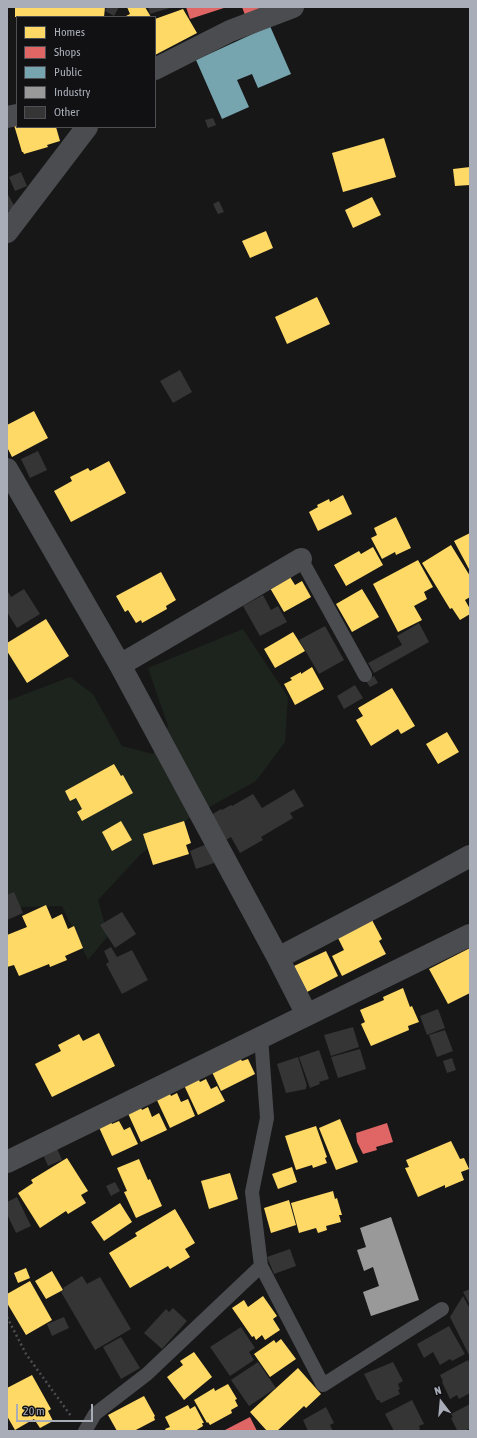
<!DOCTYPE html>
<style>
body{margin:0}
#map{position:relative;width:477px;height:1438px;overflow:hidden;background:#171717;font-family:"Asap Condensed",sans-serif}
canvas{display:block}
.frame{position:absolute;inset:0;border:8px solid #a8adb8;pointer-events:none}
.legend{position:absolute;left:16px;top:16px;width:140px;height:112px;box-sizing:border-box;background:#111113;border:1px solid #4d4f55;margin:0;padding:5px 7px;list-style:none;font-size:12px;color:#a8adb8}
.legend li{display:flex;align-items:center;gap:8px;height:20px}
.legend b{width:20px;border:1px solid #4d4f55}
.north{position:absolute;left:421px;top:1382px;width:40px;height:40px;-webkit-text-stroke:3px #111113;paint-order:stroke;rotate:344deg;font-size:11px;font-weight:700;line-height:16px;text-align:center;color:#a8adb8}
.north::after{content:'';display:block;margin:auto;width:14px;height:18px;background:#a8adb8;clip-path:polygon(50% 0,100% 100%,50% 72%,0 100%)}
.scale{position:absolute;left:16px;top:1404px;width:77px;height:18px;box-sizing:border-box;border:2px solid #a8adb8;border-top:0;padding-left:5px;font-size:12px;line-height:14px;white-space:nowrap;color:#a8adb8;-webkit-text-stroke:3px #111113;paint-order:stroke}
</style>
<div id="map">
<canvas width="477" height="1438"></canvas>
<div class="frame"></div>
<ul class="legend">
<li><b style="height:11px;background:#ffd966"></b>Homes</li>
<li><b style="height:11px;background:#e06666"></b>Shops</li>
<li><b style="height:11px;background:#76a5af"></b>Public</li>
<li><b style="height:11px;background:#999"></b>Industry</li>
<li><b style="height:11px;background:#353536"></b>Other</li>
</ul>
<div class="north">N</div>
<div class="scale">20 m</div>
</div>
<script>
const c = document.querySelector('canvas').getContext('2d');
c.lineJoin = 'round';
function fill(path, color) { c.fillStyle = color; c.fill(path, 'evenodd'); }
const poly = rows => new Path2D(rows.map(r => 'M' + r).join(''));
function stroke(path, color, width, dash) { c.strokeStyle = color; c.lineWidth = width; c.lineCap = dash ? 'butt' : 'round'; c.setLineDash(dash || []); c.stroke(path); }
fill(poly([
 [243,629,288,697,285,742,256,781,188,819,141,854,98,900,108,936,88,960,62,906,23,907,7,915,7,701,70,677,93,694,122,746,153,754,168,726,148,668]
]), '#1d241e');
fill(poly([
 [15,7,105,7,104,17,15,17],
 [127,7,145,7,151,17,124,17,130,14],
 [183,9,197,33,155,55,155,19],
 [14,125,17,125,17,127,56,127,60,141,47,145,48,147,24,154,23,152,22,152],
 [384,138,396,177,343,192,332,153],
 [470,167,470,185,455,186,453,169],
 [372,197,381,215,353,228,345,210],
 [266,231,273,248,250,258,242,241],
 [317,297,330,324,287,344,275,317],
 [34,411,48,438,12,457,7,447,7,425],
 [109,461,126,493,71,522,54,491,72,481,70,477,88,468,90,471],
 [343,495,352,514,318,531,309,512,318,507,317,505,329,499,330,502],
 [396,517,411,548,396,555,395,552,382,559,371,538,377,535,374,528],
 [470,533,470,571,454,541],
 [451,545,470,576,470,597,465,600,470,609,470,614,460,620,452,608,450,609,422,563],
 [373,547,383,565,346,586,334,565,359,551,361,554],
 [418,560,433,587,424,592,427,599,414,606,422,620,398,632,373,584],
 [161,572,176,600,166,606,167,609,142,623,141,620,136,623,128,610,125,612,116,596],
 [290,577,295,585,302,581,311,597,284,612,270,588],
 [362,589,379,617,352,632,336,604],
 [46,619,69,656,27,683,7,651,7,643],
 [293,632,305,651,275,668,264,649],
 [312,667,324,689,295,705,284,684,292,680,290,678,301,672,301,674],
 [392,688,415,726,401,734,398,729,371,746,356,720,363,716,358,708],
 [447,732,459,752,438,764,426,744],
 [114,764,121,776,123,775,133,793,82,821,77,812,82,809,76,798,70,801,65,791],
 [121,821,132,840,112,851,102,832],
 [184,821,191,843,186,845,189,854,153,865,143,834],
 [46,905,52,919,62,914,68,929,74,926,83,948,65,956,67,960,50,967,49,964,19,976,14,965,7,967,7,935,27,927,22,916],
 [372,920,382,939,379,941,386,954,342,976,332,956,344,950,338,938],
 [470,948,470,993,448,1004,429,969],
 [326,951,338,976,307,992,294,966],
 [403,988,410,1007,412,1006,419,1022,408,1026,409,1030,371,1046,361,1024,365,1022,360,1010,384,1000,383,997],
 [99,1033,115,1066,52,1097,35,1064,61,1051,58,1045,79,1034,83,1041],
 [240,1058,242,1061,248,1059,255,1074,221,1091,212,1072],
 [197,1076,200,1082,206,1079,211,1089,217,1086,225,1101,198,1115,183,1083],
 [168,1090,171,1096,177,1093,181,1102,188,1099,195,1116,170,1128,155,1096],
 [139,1104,142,1110,148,1107,152,1117,159,1113,167,1130,141,1142,126,1109],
 [109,1117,112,1124,119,1121,124,1130,130,1127,138,1144,112,1156,97,1123],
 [340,1119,358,1162,336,1170,319,1128],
 [316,1126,327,1157,325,1158,327,1163,313,1168,312,1165,296,1170,285,1136],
 [451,1141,460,1159,464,1158,469,1169,461,1172,464,1180,445,1188,445,1185,418,1197,405,1168,409,1167,406,1160],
 [67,1158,88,1191,81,1195,86,1203,68,1214,66,1211,40,1228,18,1193,33,1183,31,1180],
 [139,1159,148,1180,150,1179,162,1206,136,1218,124,1192,127,1191,117,1168],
 [292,1167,297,1182,278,1189,272,1174],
 [230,1173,238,1199,209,1209,201,1181],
 [333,1191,335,1199,337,1198,342,1215,339,1215,341,1222,326,1226,327,1230,318,1233,316,1228,299,1233,291,1203],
 [289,1200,296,1225,271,1233,264,1208],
 [120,1203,132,1222,104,1241,91,1222],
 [175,1209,195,1243,185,1249,190,1257,170,1269,168,1266,130,1288,109,1253,137,1236,135,1233],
 [26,1268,30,1278,18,1283,14,1273],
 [52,1271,63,1290,46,1299,35,1281],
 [30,1281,52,1320,26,1335,7,1303,7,1294],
 [263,1296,277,1316,273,1319,280,1330,265,1340,262,1335,256,1340,254,1336,252,1337,232,1308,244,1300,248,1307],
 [281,1339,296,1359,270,1377,254,1354,274,1340,276,1343],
 [194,1352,212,1377,184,1400,167,1377,183,1365,180,1361],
 [298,1368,321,1394,306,1408,304,1406,277,1431,267,1431,250,1412],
 [32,1375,51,1409,48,1411,53,1421,40,1428,34,1419,15,1430,7,1416,7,1388],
 [228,1384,237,1399,235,1400,238,1406,231,1410,232,1413,210,1425,208,1422,207,1423,194,1400,214,1388,215,1391],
 [144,1396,155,1416,154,1417,155,1420,134,1431,117,1431,108,1415],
 [188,1405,190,1409,195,1406,204,1423,202,1423,203,1426,195,1431,166,1431,165,1429,170,1427,165,1417]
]), '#ffd966');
fill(poly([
 [186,7,227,7,190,19],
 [242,7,265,7,245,15],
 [387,1123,393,1142,376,1147,377,1150,363,1154,357,1142,356,1133],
 [250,1417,257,1431,223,1431]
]), '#e06666');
fill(poly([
 [270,26,291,74,258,88,252,74,237,80,249,107,222,119,196,60]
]), '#76a5af');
fill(poly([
 [391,1217,419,1300,371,1316,363,1292,379,1286,373,1267,364,1271,357,1250,366,1247,360,1228]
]), '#999');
fill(poly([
 [107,7,119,7,114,16,105,11],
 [148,7,173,7,150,14],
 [213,118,216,125,208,128,205,120],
 [21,172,27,186,15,191,9,177],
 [7,193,15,207,7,212],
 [219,201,224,212,218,214,213,204],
 [180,370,192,392,173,403,160,381],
 [38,451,47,470,30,478,21,459],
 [24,589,40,614,17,628,7,612,7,590,11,597],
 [263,595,271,610,278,606,287,622,260,636,243,606],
 [419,623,429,642,374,673,368,663,402,645,397,636],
 [325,626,344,660,319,674,299,640],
 [374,676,378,683,370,687,366,681],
 [355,685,363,698,344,709,337,696],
 [294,789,304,806,290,813,293,818,261,837,263,840,240,853,231,837,226,840,211,815,221,809,222,810,231,805,232,806,253,794,262,808],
 [207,844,217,862,196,869,190,851],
 [14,892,23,913,7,920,7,895],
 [122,912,136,934,115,948,100,925],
 [111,947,117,957,132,950,148,980,122,994,106,964,109,962,104,951],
 [438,1009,445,1028,427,1035,420,1016],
 [353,1027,359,1047,331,1056,324,1035],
 [445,1030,453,1051,437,1057,429,1035],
 [360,1049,366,1069,338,1078,331,1057],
 [319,1050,329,1079,319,1082,320,1084,310,1088,299,1057],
 [298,1057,307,1086,306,1087,306,1089,286,1093,277,1064],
 [452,1058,456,1070,447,1073,443,1061],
 [56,1146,62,1160,48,1166,42,1152],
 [115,1182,120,1191,111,1196,106,1186],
 [17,1197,31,1226,16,1233,7,1214,7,1202],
 [290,1249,296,1266,274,1274,267,1257],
 [82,1276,87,1284,100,1277,131,1329,95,1350,61,1292,64,1290,63,1288],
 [470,1289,470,1305,463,1292],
 [463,1296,470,1309,470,1357,450,1317],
 [173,1308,187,1321,162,1349,144,1333,166,1309,169,1312],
 [64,1317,69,1328,52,1336,47,1324],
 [449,1326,465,1354,452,1361,450,1359,440,1365,433,1352,424,1358,417,1344],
 [241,1327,255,1348,249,1352,254,1360,230,1376,210,1347],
 [121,1337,140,1368,121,1379,103,1347],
 [468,1360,470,1365,470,1393,459,1399,457,1395,450,1399,442,1382,443,1381,440,1375],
 [258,1362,276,1388,249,1406,231,1380],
 [393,1362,403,1381,398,1384,400,1389,398,1390,400,1394,381,1403,379,1400,377,1400,364,1374],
 [412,1400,424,1424,419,1426,420,1429,419,1430,419,1431,394,1431,385,1414],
 [470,1404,470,1428,465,1431,457,1430,451,1418,453,1417,451,1414],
 [326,1407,334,1423,330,1425,333,1431,308,1431,303,1420]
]), '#353536');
stroke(poly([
 [7,1317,26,1354,71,1416]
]), '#4d4e52', 2.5, [2, 3]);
stroke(poly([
 [301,559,365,675],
 [261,1266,323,1385,442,1309],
 [85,1431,95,1414,147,1374,261,1266,252,1192,267,1118,261,1037]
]), '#4b4c50', 14);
stroke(poly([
 [155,69,230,31,293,7],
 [7,117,17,115],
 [7,232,87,127],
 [7,469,120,665,278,958,307,1015],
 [120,665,301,559],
 [278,958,402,893,470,856],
 [7,1162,470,935]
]), '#4b4c50', 22);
</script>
